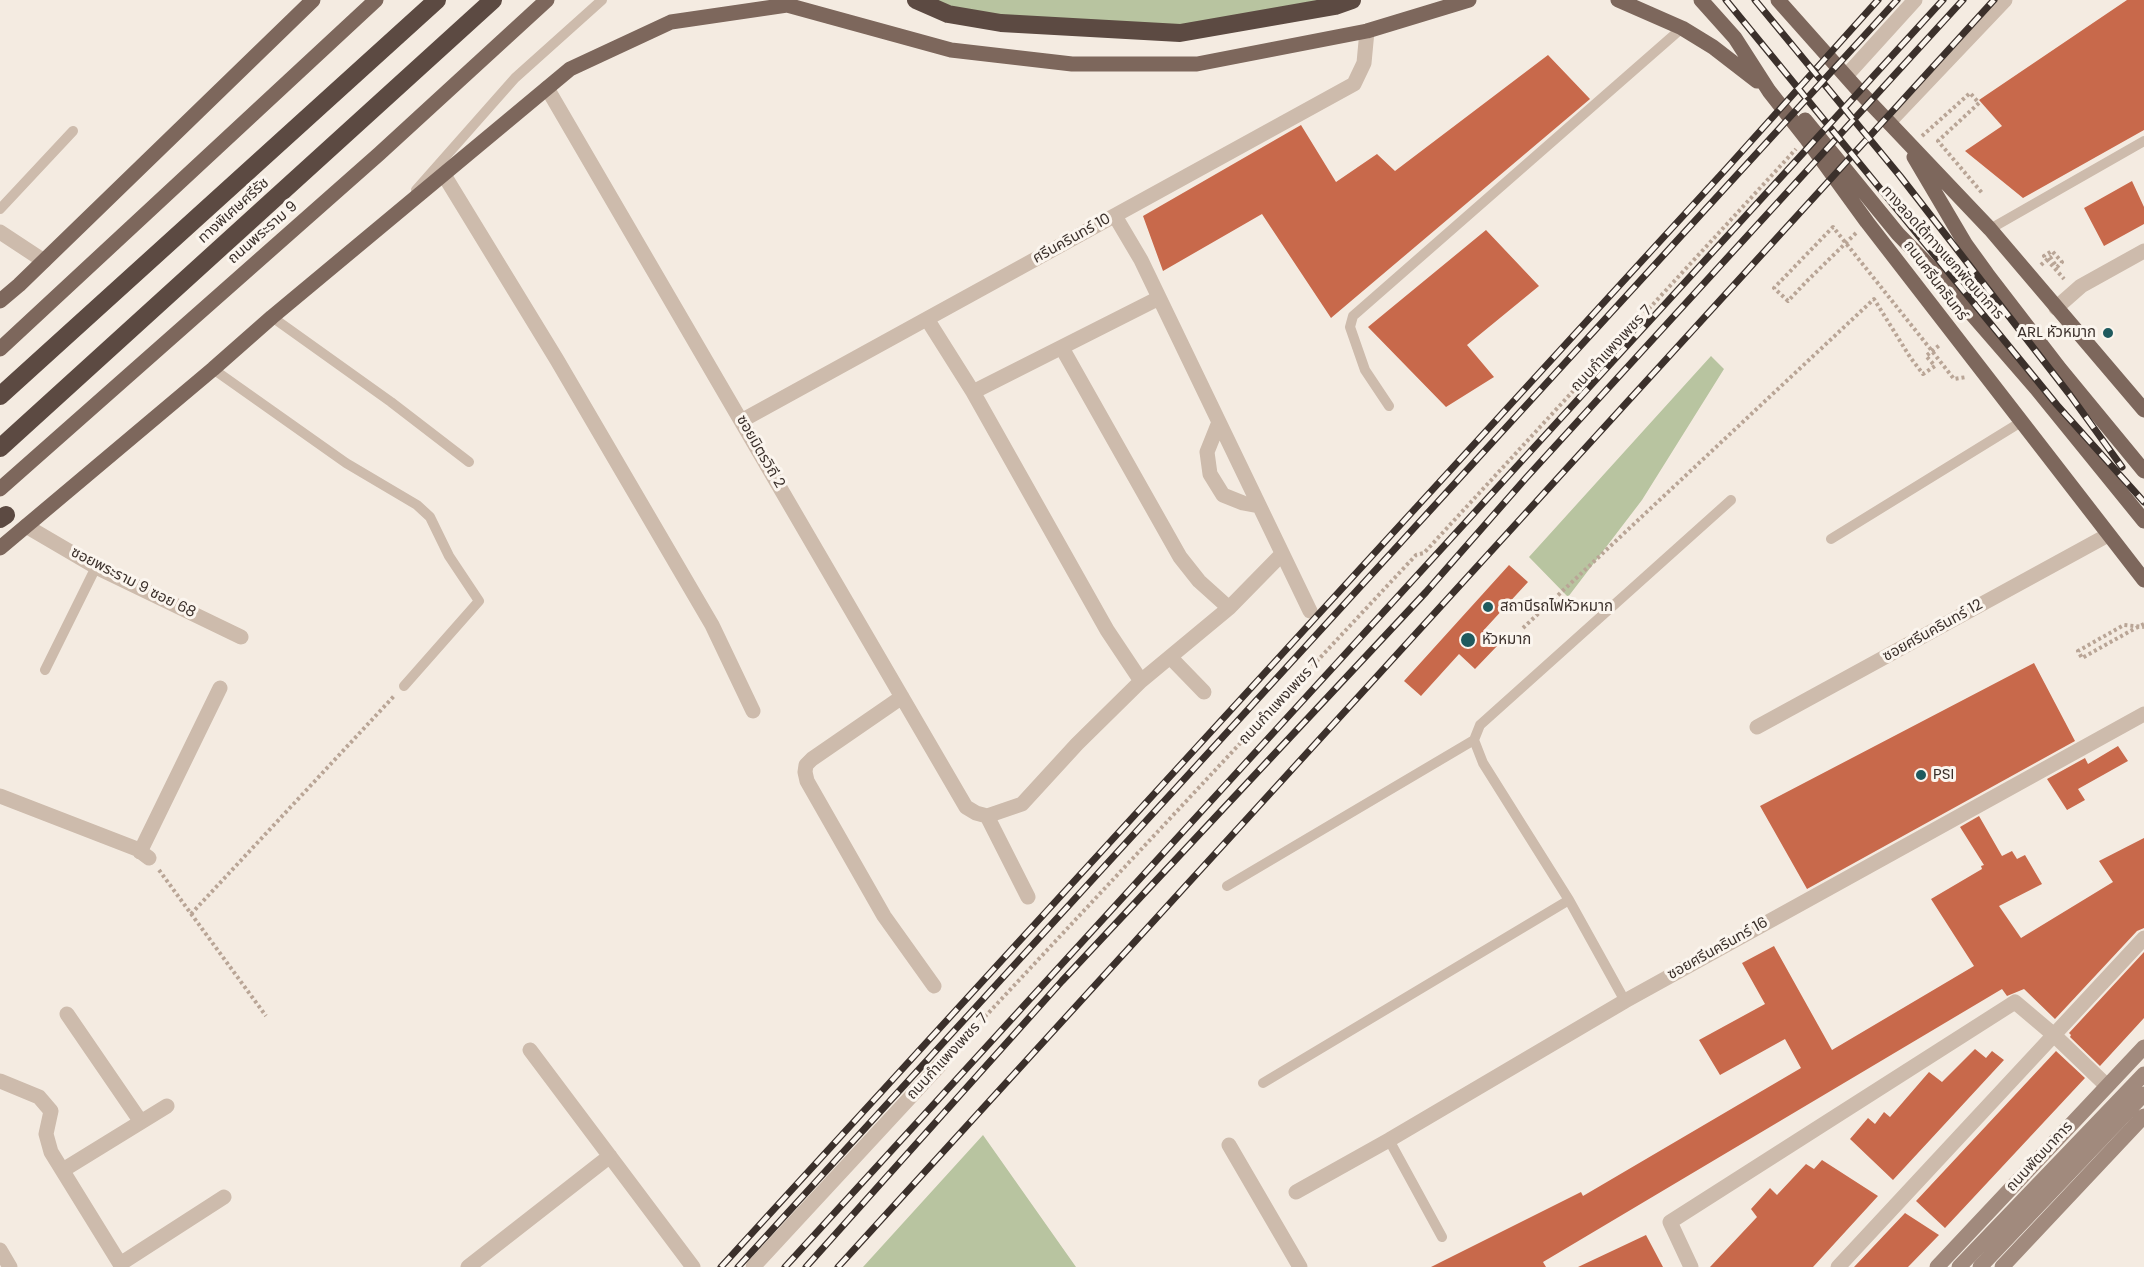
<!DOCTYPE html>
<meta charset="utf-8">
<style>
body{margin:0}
canvas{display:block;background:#f4ebe1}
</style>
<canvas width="2144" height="1267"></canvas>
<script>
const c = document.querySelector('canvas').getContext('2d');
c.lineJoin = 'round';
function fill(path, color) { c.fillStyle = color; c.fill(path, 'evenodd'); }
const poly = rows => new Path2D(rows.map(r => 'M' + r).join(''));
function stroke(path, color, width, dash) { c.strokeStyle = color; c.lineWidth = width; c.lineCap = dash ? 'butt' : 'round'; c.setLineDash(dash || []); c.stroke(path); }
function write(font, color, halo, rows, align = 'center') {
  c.font = font + ' Poppins,"Noto Sans Thai",sans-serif'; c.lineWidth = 6; c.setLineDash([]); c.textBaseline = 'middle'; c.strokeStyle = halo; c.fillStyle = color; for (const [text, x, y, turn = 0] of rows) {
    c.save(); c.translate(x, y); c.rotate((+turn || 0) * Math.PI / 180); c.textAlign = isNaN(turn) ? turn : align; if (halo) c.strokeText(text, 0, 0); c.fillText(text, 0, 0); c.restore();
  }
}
fill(poly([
 [916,0,1352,0,1180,33,1001,23],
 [1711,356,1724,369,1642,500,1568,597,1529,557],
 [983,1135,1076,1267,863,1267]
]), '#b8c4a0');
fill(poly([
 [2127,0,2144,0,2144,130,2023,198,1965,151,2002,126,1979,100],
 [1548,55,1590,99,1331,318,1262,214,1163,271,1143,216,1301,125,1336,182,1377,154,1395,171],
 [2132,181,2144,207,2144,224,2104,246,2084,208],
 [1486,230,1539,286,1467,345,1494,377,1446,407,1368,327],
 [1509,565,1528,582,1483,631,1498,645,1475,669,1459,654,1421,696,1404,681],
 [2034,663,2075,741,1807,889,1760,806],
 [2118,746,2128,761,2078,789,2085,800,2067,810,2047,779,2085,758,2088,764],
 [1979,816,2002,856,2012,851,2017,859,2025,855,2042,884,1999,906,2021,938,2113,882,2099,861,2144,838,2144,928,2137,931,2055,1019,2024,989,2007,996,2002,989,1543,1262,1546,1267,1431,1267,1581,1192,1583,1196,1801,1068,1785,1039,1720,1075,1699,1040,1765,1004,1742,963,1774,946,1832,1050,1974,966,1931,899,1982,869,1981,866,1984,865,1960,827],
 [2144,952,2144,1018,2100,1066,2070,1037,2071,1035,2069,1033],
 [1975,1049,1986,1058,1992,1051,2004,1060,1893,1180,1850,1139,1868,1118,1875,1124,1884,1112,1890,1117,1929,1072,1942,1082],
 [2056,1051,2085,1078,1945,1228,1916,1201],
 [1822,1160,1878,1196,1813,1267,1710,1267,1757,1217,1751,1209,1770,1188,1777,1195,1806,1164,1814,1169],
 [1905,1213,1939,1235,1908,1267,1854,1267],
 [1646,1235,1663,1267,1578,1267]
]), '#c8694b');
stroke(poly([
 [1922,136,1970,93,1979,103,1938,141,1983,194],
 [1856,233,1807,281,1788,301,1774,288,1833,227,1932,351,1954,379,1967,377],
 [2041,265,2042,264,2050,257,2057,267,2062,262,2052,251,2044,256,2064,279],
 [2144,624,2134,629,2107,644,2082,658,2078,651,2124,625,2144,627],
 [1523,628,1874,299,1910,357,1923,374,1935,366,1926,356,1941,344],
 [159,870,266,1016],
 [191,914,395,695],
 [952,1052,1416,555,1424,553,1796,149]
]), '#b9a596', 4, [3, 3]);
stroke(poly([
 [416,190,515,78,602,0],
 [0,209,73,131],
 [1990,229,2144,141],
 [272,317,391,402,469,462],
 [213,369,346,463,417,505,430,517,449,556,479,601,404,686],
 [1389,406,1365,370,1350,327,1353,316,1682,28],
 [1831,539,2021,422],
 [45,670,96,567],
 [1227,886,1474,740],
 [1625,1001,1569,900,1483,763,1474,740,1480,725,1731,500],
 [1263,1083,1569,900],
 [1389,1140,1442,1237]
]), '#cdbbac', 10);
stroke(poly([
 [1846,76,1915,0],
 [547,88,966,807,976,813,987,816,1022,804,1077,744,1141,681,1229,608,1282,554],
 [1889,122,2005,0],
 [444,175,557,360,712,625,753,711],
 [1115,216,1141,260,1310,611],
 [0,232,44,261],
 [2056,308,2081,286,2144,251],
 [927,319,973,392,1107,630,1141,681],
 [1062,348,1180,557,1199,581,1229,608],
 [973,392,1159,298],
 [741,421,1354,84,1364,63,1367,31],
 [1219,422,1207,452,1210,474,1223,495,1243,503,1259,506],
 [26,526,96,567,241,637],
 [1170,657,1204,692],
 [902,697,812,759,806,765,805,772,807,781,884,916,934,986],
 [1757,727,2108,535],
 [0,796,137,849,149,858],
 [987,816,1028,897],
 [140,852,220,688],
 [67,1014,141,1122],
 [530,1050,693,1267],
 [0,1081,39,1097,51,1111,46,1134,51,1152,122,1267],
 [1229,1145,1300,1267],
 [63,1170,167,1106],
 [1296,1192,1389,1140,1625,1001,2144,714],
 [0,1250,10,1267],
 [120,1264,224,1197],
 [468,1267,610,1156],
 [753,1267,941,1064],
 [1691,1267,1670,1222,2015,1002,2054,1035,2107,1086],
 [1838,1267,2144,938]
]), '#cdbbac', 15);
stroke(poly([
 [1937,1267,2144,1047],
 [1959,1267,2144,1074],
 [1980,1267,2144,1094],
 [2002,1267,2144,1116]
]), '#a18a7d', 15);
stroke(poly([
 [1618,0,1682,28,1713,47,1757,81],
 [1701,0,1735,38,1769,91,1806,138,1867,222,2144,580],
 [1778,0,1859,91,1990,229,2144,410],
 [1805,120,1898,234,1938,275,2036,388,2144,521],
 [1914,157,1966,245,1987,274,2060,369,2144,471],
 [0,301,19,285,313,0],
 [0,349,376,0],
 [0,489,379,154,547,0],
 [0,548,213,369,272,317,570,69,671,22,787,5,951,50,1072,64,1197,64,1367,31,1469,0]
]), '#7d675c', 15);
stroke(poly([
 [916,0,948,14,1001,23,1180,33,1335,6,1352,0],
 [0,396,437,0],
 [0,448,493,0],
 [0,519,6,515]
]), '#5c4a42', 18);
const rail = poly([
 [1726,0,2057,405,2144,502],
 [1755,0,1900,176,2070,395,2122,467],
 [721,1267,1726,169,1878,0],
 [738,1267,1897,0],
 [785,1267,1943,0],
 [806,1267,1062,981,1426,592,1526,478,1963,0],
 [838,1267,1994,0]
]);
stroke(rail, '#3b302b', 7);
stroke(rail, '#fbf5ee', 4.5, [14]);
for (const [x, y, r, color] of [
 [2108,333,6,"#1f5a5e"],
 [1488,607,6,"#1f5a5e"],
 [1468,640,8,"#1f5a5e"],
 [1921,775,6,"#1f5a5e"]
]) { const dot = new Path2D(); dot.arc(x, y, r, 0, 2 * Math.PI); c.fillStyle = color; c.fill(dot); stroke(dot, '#fbf5ee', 2); }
write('15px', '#3b302b', '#fbf5ee', [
 ["ทางพิเศษศรีรัช",234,211,-42],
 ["ถนนพระราม 9",263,233,-41],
 ["ศรีนครินทร์ 10",1072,239,-29],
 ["ทางลอดใต้ทางแยกพัฒนาการ",1942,253,48],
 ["ถนนศรีนครินทร์",1935,281,53],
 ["ถนนกำแพงเพชร 7",1612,349,-47],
 ["ซอยมิตรวิถี 2",760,452,60],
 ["ซอยพระราม 9 ซอย 68",133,583,27],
 ["ซอยศรีนครินทร์ 12",1933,631,-29],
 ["ถนนกำแพงเพชร 7",1280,702,-47],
 ["ซอยศรีนครินทร์ 16",1718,949,-29],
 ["ถนนกำแพงเพชร 7",948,1057,-47],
 ["ถนนพัฒนาการ",2040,1157,-47]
]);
write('15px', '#3b302b', '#fbf5ee', [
 ["ARL หัวหมาก",2096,333,"right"],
 ["สถานีรถไฟหัวหมาก",1500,607],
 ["หัวหมาก",1482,640],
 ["PSI",1933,775]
], 'left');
</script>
